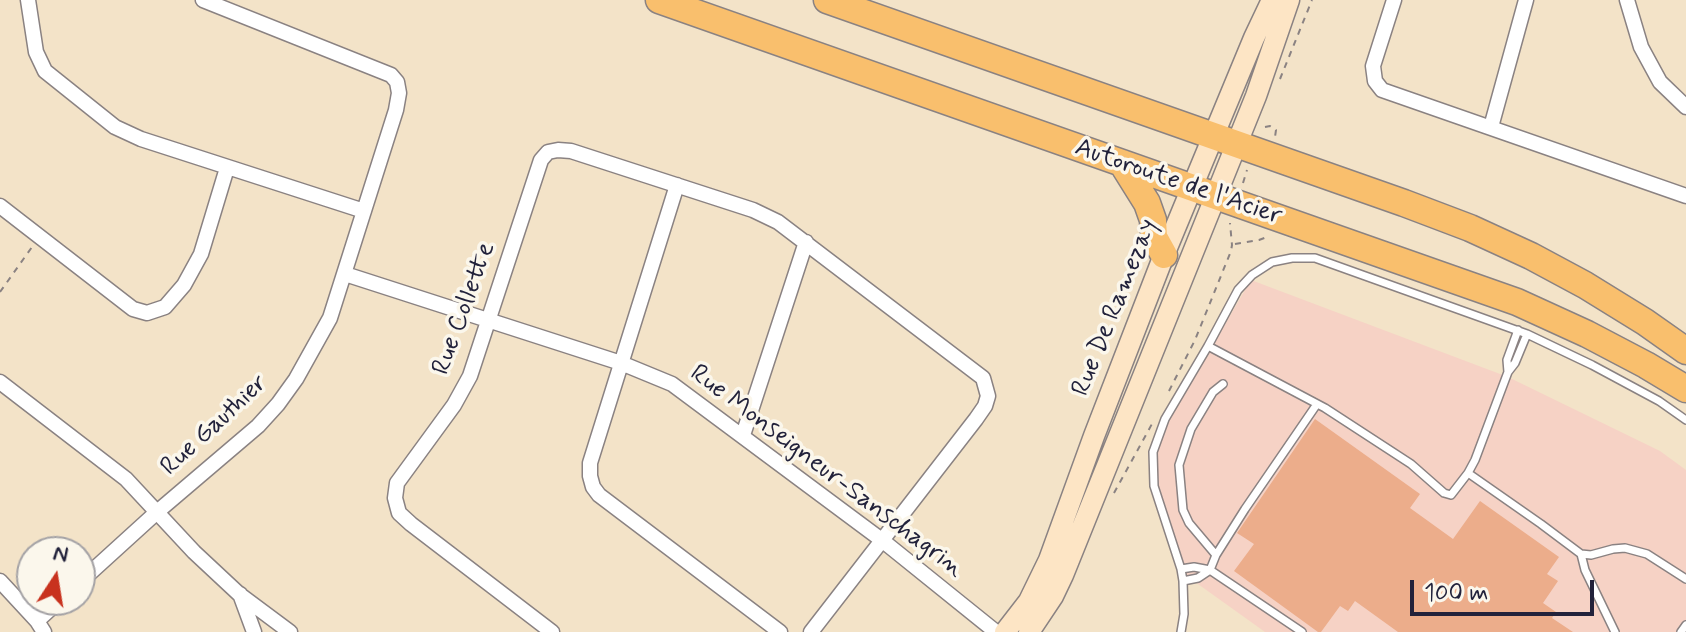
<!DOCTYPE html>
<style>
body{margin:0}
#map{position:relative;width:1686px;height:632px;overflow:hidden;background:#f3e3c8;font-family:Mynerve,sans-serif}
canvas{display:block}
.north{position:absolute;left:16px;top:536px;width:80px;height:80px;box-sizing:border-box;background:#fbf7ec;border:2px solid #a4a2a5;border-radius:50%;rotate:12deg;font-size:22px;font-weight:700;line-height:32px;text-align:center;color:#22223b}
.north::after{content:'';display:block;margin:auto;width:28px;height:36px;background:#c8321e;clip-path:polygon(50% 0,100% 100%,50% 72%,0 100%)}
.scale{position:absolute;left:1410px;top:580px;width:184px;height:36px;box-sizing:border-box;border:4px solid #22223b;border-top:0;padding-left:10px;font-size:24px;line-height:28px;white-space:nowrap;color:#22223b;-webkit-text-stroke:6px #fbf7ec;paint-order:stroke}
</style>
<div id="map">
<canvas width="1686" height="632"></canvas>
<div class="north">N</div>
<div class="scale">100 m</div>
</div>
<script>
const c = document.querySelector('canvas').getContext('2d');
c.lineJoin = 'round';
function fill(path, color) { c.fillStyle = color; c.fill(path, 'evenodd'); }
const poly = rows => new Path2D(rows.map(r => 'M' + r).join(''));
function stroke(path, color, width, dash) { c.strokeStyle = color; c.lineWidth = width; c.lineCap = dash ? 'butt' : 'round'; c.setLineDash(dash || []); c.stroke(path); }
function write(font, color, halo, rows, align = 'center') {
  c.font = font + ' Mynerve,sans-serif'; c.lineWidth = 7; c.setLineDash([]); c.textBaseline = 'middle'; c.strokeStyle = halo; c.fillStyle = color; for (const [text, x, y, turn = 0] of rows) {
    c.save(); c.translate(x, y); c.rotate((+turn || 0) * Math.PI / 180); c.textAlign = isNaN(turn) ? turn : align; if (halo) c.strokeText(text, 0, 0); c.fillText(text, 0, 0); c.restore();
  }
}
fill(poly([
 [1251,280,1508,377,1660,451,1686,470,1686,632,1265,632,1184,574,1157,486,1156,453,1169,419]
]), '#f6d2c5');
fill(poly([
 [1315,419,1420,494,1410,508,1453,539,1480,501,1559,557,1547,574,1558,581,1543,603,1556,612,1552,618,1573,632,1398,632,1355,601,1348,611,1340,606,1321,632,1318,632,1234,571,1254,544,1237,533]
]), '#ecad8b');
const lane = poly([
 [1208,346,1325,408,1411,464,1444,493,1451,495,1468,473,1475,460,1508,372,1515,363,1527,334],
 [1508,372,1507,360,1518,330],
 [1468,473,1541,524,1581,554,1591,555,1613,549,1625,548,1647,554,1686,579],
 [1581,554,1585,570,1615,632],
 [1216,555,1189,523,1183,510,1179,465,1191,429,1213,392,1223,384],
 [1181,569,1194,567,1210,570,1302,632],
 [1183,581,1198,578,1210,570,1216,555,1245,509,1317,404],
 [1181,632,1184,614,1183,581,1181,569,1154,486,1153,452,1165,419,1208,346,1238,290,1252,275,1272,262,1292,258,1315,258,1527,334,1592,365,1659,401,1686,420],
 [1681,632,1686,625]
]);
const street = poly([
 [28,0,36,52,45,71,115,127,141,139,364,211],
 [1394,0,1373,66,1375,81,1382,90,1686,196],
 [1627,0,1641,47,1660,82,1686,107],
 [1491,127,1526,0],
 [677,185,590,463,590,476,593,487,599,495,780,632],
 [0,206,133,309,147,313,165,307,184,285,201,254,227,168],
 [345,274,621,363,672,384,883,541,996,632],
 [0,382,126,479,194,552,239,594,290,632],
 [743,435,806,242],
 [0,581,37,621,44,632],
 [80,582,157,512,258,426,278,404,296,379,330,318,396,110,399,93,397,82,391,75,203,0],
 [240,594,254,632],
 [37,621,60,600],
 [552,632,411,524,399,513,395,498,397,483,454,405,470,376,541,160,548,152,558,150,571,151,753,210,778,222,983,378,988,396,985,406,976,419,811,632]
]);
const secondary = poly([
 [1005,632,1029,601,1049,560,1094,436,1164,255,1254,38,1272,0],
 [1029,632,1053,596,1063,575,1256,96,1289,0]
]);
const highway = poly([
 [659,0,1517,302,1587,334,1646,365,1686,389],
 [827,0,1404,203,1470,228,1531,256,1585,285,1645,322,1686,351],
 [1122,163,1147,203,1153,220,1154,237,1164,255]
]);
stroke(lane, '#8a8282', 10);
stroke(street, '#8a8282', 17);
stroke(secondary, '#8a8282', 23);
stroke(highway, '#8a8282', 29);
stroke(poly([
 [1280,79,1312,0],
 [1265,127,1270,126,1276,130,1275,137],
 [1243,183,1247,170],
 [1235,244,1259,240,1267,237],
 [0,292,32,247],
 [1169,391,1195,340,1231,251,1232,245,1230,223],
 [1114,493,1153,422]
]), '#8a8282', 2, [6, 6]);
stroke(lane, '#fff', 7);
stroke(street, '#fff', 14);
stroke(secondary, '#fde5c5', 20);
stroke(highway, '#f9bf6d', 26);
write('26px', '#22223b', '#fbf7ec', [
 ["Autoroute de l'Acier",1178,183,19],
 ["Rue De Ramezay",1116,308,-68],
 ["Rue Collette",465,309,-70],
 ["Rue Gauthier",215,426,-43],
 ["Rue Monseigneur-Sanschagrin",826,472,37]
]);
</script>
